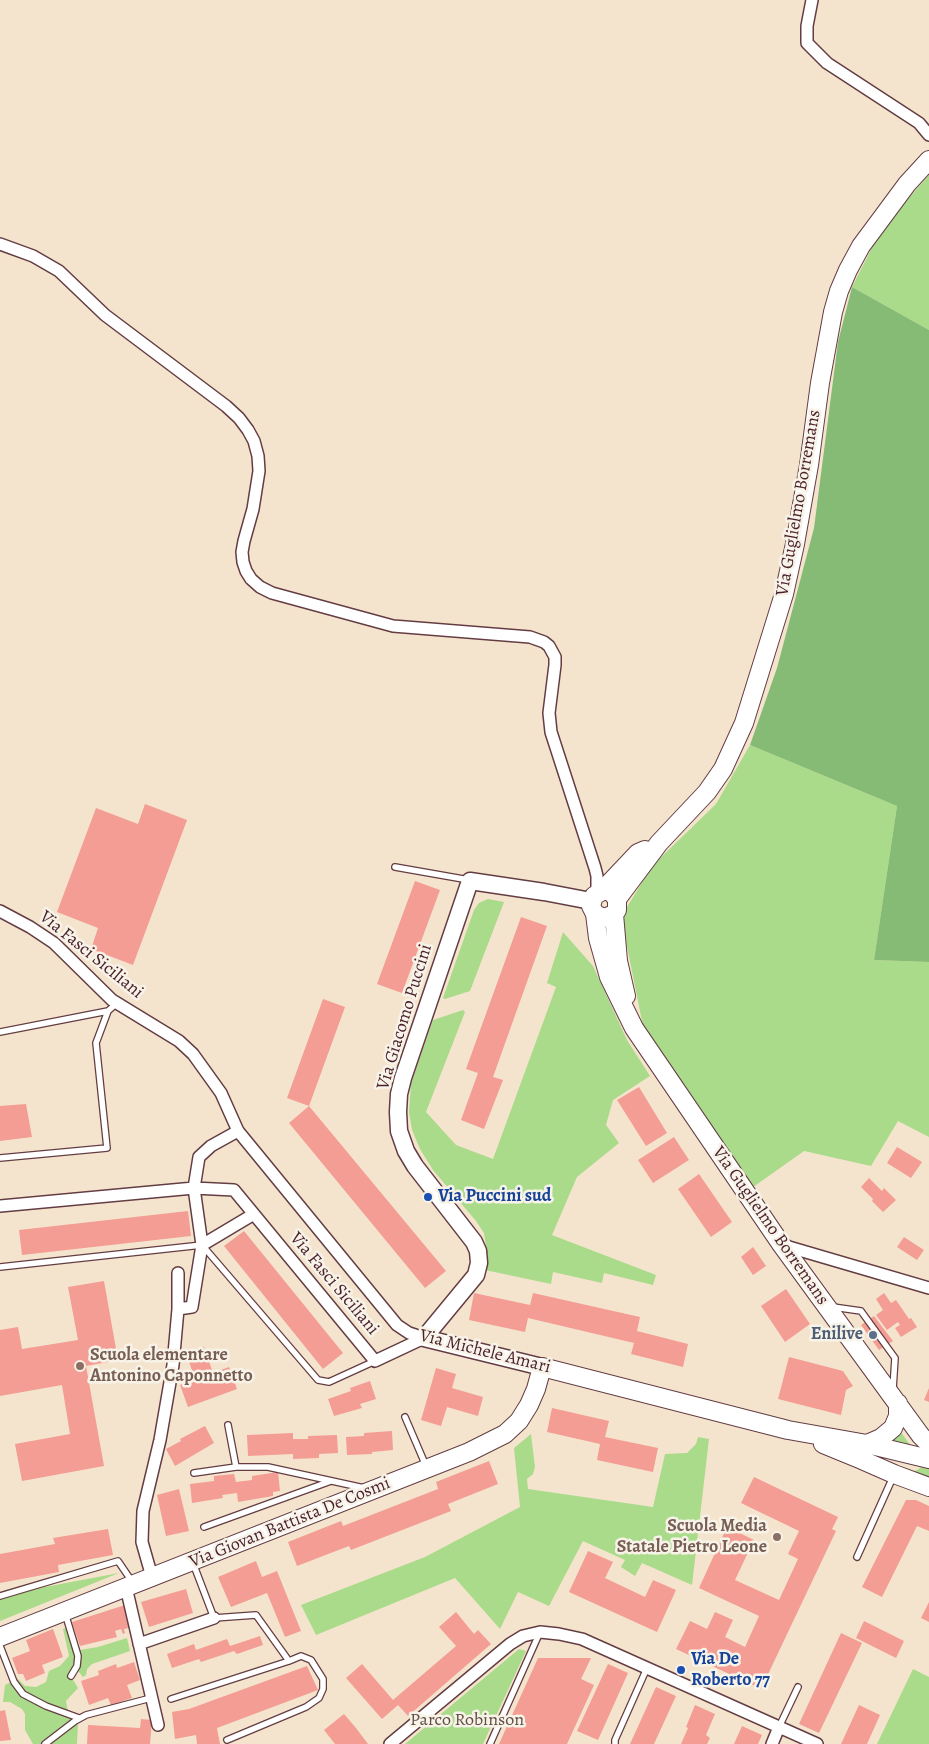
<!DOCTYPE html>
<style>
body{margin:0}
canvas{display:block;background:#f5e4cd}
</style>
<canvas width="929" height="1744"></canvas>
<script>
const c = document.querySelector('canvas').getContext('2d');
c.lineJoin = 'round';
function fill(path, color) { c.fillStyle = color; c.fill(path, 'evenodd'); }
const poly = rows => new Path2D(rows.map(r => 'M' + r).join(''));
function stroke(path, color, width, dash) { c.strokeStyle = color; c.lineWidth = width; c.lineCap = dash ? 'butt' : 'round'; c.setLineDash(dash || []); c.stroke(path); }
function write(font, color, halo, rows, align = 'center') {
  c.font = font + ' Alegreya,serif'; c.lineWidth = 5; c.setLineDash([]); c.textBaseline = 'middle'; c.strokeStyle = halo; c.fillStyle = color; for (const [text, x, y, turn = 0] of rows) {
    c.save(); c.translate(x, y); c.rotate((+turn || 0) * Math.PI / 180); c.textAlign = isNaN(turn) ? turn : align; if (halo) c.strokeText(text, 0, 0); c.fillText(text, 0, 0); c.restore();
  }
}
fill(poly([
 [929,175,929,330,852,287,881,230],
 [750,745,897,806,874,960,929,962,929,1137,898,1121,871,1166,804,1151,749,1190,643,1026,621,917,652,866,716,804],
 [488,899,504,902,470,991,445,999,443,998,474,910,479,903],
 [563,932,593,966,627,1040,650,1076,613,1100,606,1125,619,1143,577,1177,552,1235,656,1275,653,1285,604,1273,602,1283,553,1272,551,1284,485,1270,488,1259,484,1233,476,1221,433,1170,420,1149,412,1130,409,1112,411,1084,433,1020,463,1010,465,1012,426,1112,456,1145,493,1159,556,987,547,983],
 [900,1431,911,1446,888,1443],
 [531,1434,535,1467,533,1474,527,1479,528,1489,653,1507,665,1454,687,1453,696,1444,698,1437,709,1439,692,1585,642,1563,635,1576,621,1567,625,1560,583,1541,549,1606,518,1592,500,1629,455,1578,316,1635,301,1605,425,1557,520,1507,514,1448],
 [925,1465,929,1468,929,1480,910,1474],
 [119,1573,0,1621,0,1597,13,1593],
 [71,1626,80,1650,98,1647,127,1638,130,1651,92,1664,87,1669,86,1675,83,1677,74,1666,69,1673,78,1688,66,1701,67,1707,72,1721,41,1744,33,1744,25,1730,25,1714,22,1709,10,1702,3,1702,5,1685,18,1679,25,1686,36,1687,46,1682,49,1671,60,1666,69,1656,63,1629],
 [519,1649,526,1651,483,1744,405,1744],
 [913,1669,929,1677,929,1744,877,1744],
 [78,1723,77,1744,50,1744]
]), '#a9db8a');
fill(poly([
 [852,287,929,330,929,962,874,960,897,806,750,745,777,668,814,528,838,342]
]), '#86bb76');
fill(poly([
 [145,804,187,820,133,965,91,949,98,928,57,912,96,808,138,824],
 [415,881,440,890,402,993,377,984],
 [521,917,547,926,493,1077,503,1080,484,1129,461,1120,478,1073,466,1069],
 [323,999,345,1007,309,1106,287,1098],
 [639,1087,667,1133,646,1146,617,1100],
 [26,1104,32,1137,0,1141,0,1106],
 [309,1106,446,1271,425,1288,289,1123],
 [674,1137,689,1160,653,1183,638,1160],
 [897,1147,922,1162,911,1178,887,1163],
 [699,1174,732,1222,711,1237,678,1189],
 [869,1178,882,1191,884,1188,896,1200,883,1212,872,1201,873,1199,861,1187],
 [188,1211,191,1236,22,1255,19,1230],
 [244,1231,343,1353,323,1369,224,1246],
 [904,1237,924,1250,917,1260,897,1247],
 [753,1247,766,1266,753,1275,741,1257],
 [104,1281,118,1360,86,1366,104,1466,22,1481,15,1444,70,1434,62,1385,0,1396,0,1330,18,1327,22,1349,78,1340,68,1287],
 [786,1289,810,1324,785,1342,761,1306],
 [474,1293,530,1305,533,1293,640,1317,637,1331,688,1344,683,1367,631,1354,634,1343,528,1318,525,1332,469,1320],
 [884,1293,891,1303,896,1300,909,1319,911,1318,917,1327,901,1337,895,1328,900,1325,898,1322,887,1330,876,1315,883,1310,876,1299],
 [874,1316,893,1341,879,1350,861,1325],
 [204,1347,213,1373,229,1367,237,1389,188,1407,180,1385,195,1379,186,1353],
 [789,1357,843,1371,853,1386,846,1390,841,1415,778,1399],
 [436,1368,456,1374,452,1388,483,1397,478,1416,447,1407,441,1426,421,1420],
 [370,1381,376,1399,360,1404,362,1408,334,1416,328,1399,351,1391,350,1388],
 [929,1388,929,1402,924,1400],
 [552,1408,609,1421,605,1437,658,1448,653,1472,597,1460,600,1444,547,1432],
 [205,1426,214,1443,175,1466,166,1449,181,1441,180,1439],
 [392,1431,393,1450,372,1452,372,1454,347,1455,346,1437,364,1436,364,1433],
 [293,1433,293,1439,308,1439,308,1436,337,1435,338,1453,319,1454,319,1458,293,1459,293,1454,248,1456,247,1435],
 [489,1461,498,1484,448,1504,451,1511,351,1550,349,1546,297,1566,288,1542,341,1521,343,1526,438,1489,436,1482],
 [278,1472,280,1491,273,1492,273,1496,238,1502,237,1493,222,1495,223,1498,192,1503,190,1484,214,1481,214,1476,234,1474,236,1482,252,1480,252,1476],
 [754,1477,838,1517,832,1529,836,1531,761,1689,676,1649,690,1621,707,1629,715,1612,733,1620,725,1637,745,1647,759,1616,699,1588,727,1527,754,1540,735,1580,779,1600,798,1559,788,1554,799,1531,741,1503],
 [179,1489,189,1531,166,1536,157,1495],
 [906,1500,916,1500,929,1506,929,1531,917,1526,882,1597,862,1587],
 [108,1529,113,1555,58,1565,59,1572,0,1583,0,1554,55,1544,53,1538],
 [588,1551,613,1562,605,1578,645,1597,653,1580,676,1590,657,1632,569,1592],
 [256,1561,262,1577,277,1571,301,1631,285,1637,267,1593,231,1607,218,1577],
 [186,1589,193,1613,149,1627,141,1602],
 [929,1602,929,1622,921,1618],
 [125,1605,133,1627,124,1629,125,1633,123,1634,121,1629,115,1631,117,1637,80,1646,72,1622],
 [456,1612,474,1634,478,1630,491,1644,408,1716,398,1705,382,1719,346,1678,362,1664,393,1700,456,1646,439,1627],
 [864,1621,904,1641,896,1658,856,1638],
 [53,1629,63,1657,42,1665,45,1673,26,1681,23,1674,18,1674,12,1658,30,1651,26,1640],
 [841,1633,862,1643,819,1733,799,1724],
 [260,1636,263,1645,237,1654,234,1651,201,1662,199,1659,172,1668,167,1654,194,1644,196,1650,227,1639,230,1646],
 [538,1658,591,1658,581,1679,594,1685,567,1744,499,1744],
 [134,1662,140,1680,127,1685,132,1698,111,1705,108,1698,89,1705,81,1681,99,1675,98,1671,116,1664,117,1668],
 [608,1664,628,1673,598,1740,577,1731],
 [307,1666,318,1690,217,1728,220,1744,197,1744,196,1735,175,1739,172,1712,189,1709],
 [656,1687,676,1696,654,1744,630,1744],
 [695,1705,715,1714,706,1735,710,1738,707,1744,681,1744,688,1728,686,1727],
 [859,1705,880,1715,867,1744,841,1744],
 [5,1710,11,1740,0,1741,0,1711],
 [344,1714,356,1728,368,1744,335,1744,324,1730],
 [141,1719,152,1720,150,1744,87,1744,88,1725,140,1728],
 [742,1726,762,1735,758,1744,734,1744]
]), '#f39d94');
const lane = poly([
 [395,867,469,880],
 [0,1032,108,1011],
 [0,1158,107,1148,96,1043,108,1011,117,1003],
 [0,1267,202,1245,318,1380,329,1382,375,1361],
 [833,1307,861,1311,895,1358,893,1389],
 [405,1417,426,1466],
 [228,1425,236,1467],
 [194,1473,236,1467,268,1467,364,1488],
 [204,1527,331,1481],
 [857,1557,893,1477],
 [193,1563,214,1618,256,1615,289,1661,301,1656,311,1660,323,1679,323,1689,319,1698,306,1707,227,1740],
 [0,1596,118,1561,133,1583],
 [65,1613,78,1656,77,1666,71,1676],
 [0,1646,14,1682,23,1694,46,1706,79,1718],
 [171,1699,289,1661],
 [779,1727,798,1687],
 [45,1744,75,1721,86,1715,151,1698],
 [490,1744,540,1632],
 [615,1744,615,1740,647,1668]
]);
const street = poly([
 [812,0,807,26,807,43,827,63,919,123,929,135],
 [0,244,33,256,59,271,105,315,226,406,239,418,248,430,254,441,258,456,259,471,253,509,244,541,242,552,243,562,246,571,251,579,260,587,272,593,393,626,530,637,544,642,549,646,555,657,555,665,549,713,551,732,595,868,597,876,597,892],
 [0,911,30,927,54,943,112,1000,179,1041,193,1054,221,1093,238,1131,397,1325,409,1333,424,1338],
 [0,1206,194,1188,199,1157,211,1146,238,1131],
 [202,1245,194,1188,234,1190,375,1361,424,1338],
 [782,1245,929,1288],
 [178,1273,178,1309],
 [152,1577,142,1542,143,1511,160,1440,173,1365,178,1309,192,1307,202,1245,254,1214],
 [126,1587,158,1725],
 [139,1644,214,1618],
 [390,1744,510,1644,523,1636,540,1632,559,1634,582,1639,817,1744],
 [772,1744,779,1727]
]);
const secondary = poly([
 [542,1367,424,1338,476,1275,479,1263,478,1251,474,1242,415,1166,406,1151,399,1131,398,1112,399,1094,403,1078,470,881,544,892,591,901]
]);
const primary = poly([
 [602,891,638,853,645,850],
 [617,899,659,843,707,792,723,769,744,723,784,594,795,544,809,465,820,383,833,312,839,291,848,270,861,246,907,184,929,160],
 [595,914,598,938,609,977,634,1028,781,1244,921,1436,929,1444],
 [614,914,604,918,595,914,591,906,594,896,602,891,608,891,612,893,617,899,617,910,614,914,618,961,626,996],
 [823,1444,862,1460,894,1474,929,1487],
 [867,1444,881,1438,893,1428,898,1416,898,1403],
 [0,1637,469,1452,505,1434,519,1421,529,1405,536,1389,542,1367,788,1430,867,1444,929,1459]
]);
stroke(lane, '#643d43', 8);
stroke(street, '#643d43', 14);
stroke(secondary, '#643d43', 19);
stroke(primary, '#643d43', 20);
stroke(lane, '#fff', 5.5);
stroke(street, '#fff', 11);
stroke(secondary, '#fff', 16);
stroke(primary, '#fff', 18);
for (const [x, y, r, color] of [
 [428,1197,5,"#1a4fb4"],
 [873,1335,5,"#5c6f8a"],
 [80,1366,5,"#8d6e63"],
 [777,1537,5,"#8d6e63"],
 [681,1670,5,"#1a4fb4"]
]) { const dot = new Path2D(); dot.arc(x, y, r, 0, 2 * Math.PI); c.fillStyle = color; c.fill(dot); stroke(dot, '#f7f3e8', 2); }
write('18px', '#4a1f2b', '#f7f3e8', [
 ["Via Guglielmo Borremans",799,503,-80],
 ["Via Fasci Siciliani",91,955,39],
 ["Via Giacomo Puccini",405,1017,-73],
 ["Via Guglielmo Borremans",770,1226,55],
 ["Via Fasci Siciliani",334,1284,50],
 ["Via Michele Amari",485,1352,14],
 ["Via Giovan Battista De Cosmi",290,1523,-22]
]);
write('bold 18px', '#164399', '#f7f3e8', [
 ["Via Puccini sud",438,1197],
 ["Via De",691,1660],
 ["Roberto 77",691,1681]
], 'left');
write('bold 18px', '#4e5e75', '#f7f3e8', [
 ["Enilive",863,1335]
], 'right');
write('bold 18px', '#785e54', '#f7f3e8', [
 ["Scuola elementare",90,1356],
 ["Antonino Caponnetto",90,1377],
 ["Scuola Media",767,1527,"right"],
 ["Statale Pietro Leone",767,1548,"right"]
], 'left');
write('18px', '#624e43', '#f7f3e8', [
 ["Parco Robinson",467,1721]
]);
</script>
